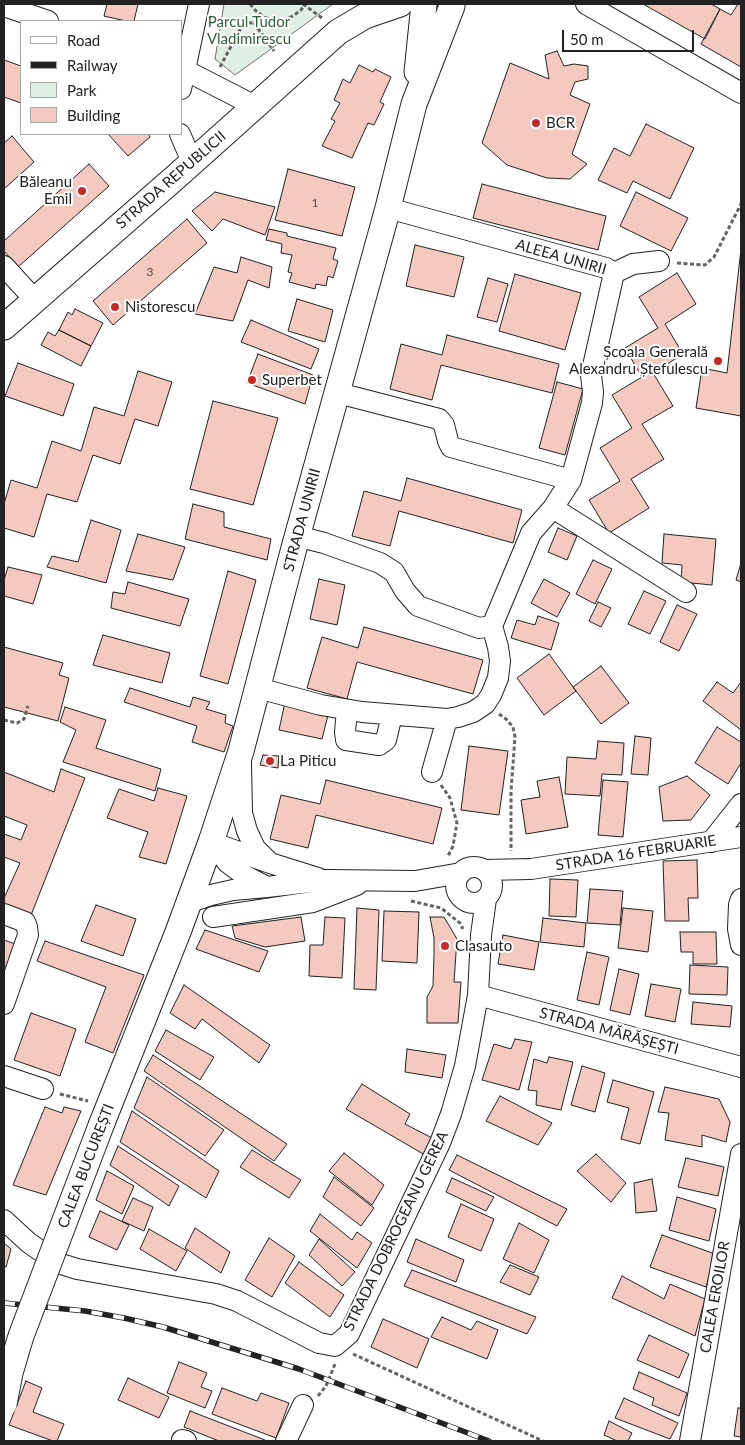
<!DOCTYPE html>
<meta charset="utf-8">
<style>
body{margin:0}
#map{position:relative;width:745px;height:1445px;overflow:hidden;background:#fff;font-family:Lato,sans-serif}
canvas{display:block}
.frame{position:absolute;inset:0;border:5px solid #222;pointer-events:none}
.legend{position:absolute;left:20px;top:20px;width:162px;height:115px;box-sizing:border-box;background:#fff;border:1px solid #a7a7a7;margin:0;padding:6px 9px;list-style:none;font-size:15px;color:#222}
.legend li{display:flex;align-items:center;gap:10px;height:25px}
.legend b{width:25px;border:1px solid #a7a7a7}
.scale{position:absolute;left:562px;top:30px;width:132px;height:22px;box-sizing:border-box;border:2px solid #222;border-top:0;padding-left:6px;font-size:15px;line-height:18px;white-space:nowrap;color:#222;-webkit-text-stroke:4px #fff;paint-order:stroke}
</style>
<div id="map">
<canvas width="745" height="1445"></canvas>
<div class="frame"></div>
<ul class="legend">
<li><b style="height:6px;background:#fff"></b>Road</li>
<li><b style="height:6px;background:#222"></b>Railway</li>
<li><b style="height:14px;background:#e0efe3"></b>Park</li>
<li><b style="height:14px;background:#f3c9c0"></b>Building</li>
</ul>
<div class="scale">50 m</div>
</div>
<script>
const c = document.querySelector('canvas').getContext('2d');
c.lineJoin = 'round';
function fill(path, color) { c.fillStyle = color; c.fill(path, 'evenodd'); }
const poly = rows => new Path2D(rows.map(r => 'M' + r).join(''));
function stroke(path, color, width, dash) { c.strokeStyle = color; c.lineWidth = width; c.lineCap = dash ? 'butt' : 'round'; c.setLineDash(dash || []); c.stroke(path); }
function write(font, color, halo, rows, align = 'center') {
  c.font = font + ' Lato,sans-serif'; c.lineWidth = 4; c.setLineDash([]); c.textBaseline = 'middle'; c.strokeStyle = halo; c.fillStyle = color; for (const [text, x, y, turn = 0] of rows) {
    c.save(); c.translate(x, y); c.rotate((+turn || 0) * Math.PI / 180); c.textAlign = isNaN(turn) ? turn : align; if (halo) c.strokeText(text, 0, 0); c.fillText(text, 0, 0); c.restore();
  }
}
const green = poly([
 [224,4,333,4,235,75,215,59,224,4]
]);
fill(green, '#e0efe3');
stroke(green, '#6f6f6f', 1);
const building = poly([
 [107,4,138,4,134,21,126,21,104,16,107,4],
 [643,4,711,4,720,9,705,39,643,4],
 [738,4,741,4,741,67,701,44,720,9,731,15,738,4],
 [557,51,564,66,574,64,588,66,588,79,575,82,570,95,590,104,572,154,587,164,570,179,547,178,507,165,482,143,510,63,549,79,545,55,557,51],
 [4,60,21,66,21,103,4,97,4,60],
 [359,65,373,72,375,69,391,77,380,102,384,104,374,125,368,123,352,158,322,146,335,121,331,119,340,103,334,100,343,79,350,83,359,65],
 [646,124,694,148,670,199,633,181,627,193,598,180,614,148,630,156,646,124],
 [108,134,148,134,150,137,128,156,108,134],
 [12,136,34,162,4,189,4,143,12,136],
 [89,164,109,186,18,267,4,251,4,241,89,164],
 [288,169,355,187,342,236,275,220,288,169],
 [482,184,606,216,598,250,473,218,482,184],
 [215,192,275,207,265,235,223,219,212,231,192,211,215,192],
 [636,192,688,218,671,251,620,226,636,192],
 [187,219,207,243,113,325,93,301,187,219],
 [269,229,287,233,287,236,336,248,333,259,338,261,333,278,328,276,326,286,316,284,315,289,289,282,292,273,288,272,292,255,281,253,282,244,266,240,269,229],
 [415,245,464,257,454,297,406,286,415,245],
 [741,249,741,416,696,408,702,368,727,373,741,249],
 [241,257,272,267,269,288,248,280,233,321,195,314,214,267,237,273,241,257],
 [677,273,696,304,665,324,683,354,653,373,673,406,642,424,664,459,631,479,649,508,609,533,589,500,620,481,600,448,632,428,612,395,642,377,625,348,658,328,639,297,677,273],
 [515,274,581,293,565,350,499,331,515,274],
 [488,278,508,284,497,322,477,317,488,278],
 [297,299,333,310,325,342,288,331,297,299],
 [75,309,103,323,91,346,59,330,68,312,72,315,75,309],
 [251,320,319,349,311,369,241,342,251,320],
 [59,330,91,346,81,366,41,345,48,332,55,336,59,330],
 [447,335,559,364,552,393,441,365,432,400,390,389,401,344,442,355,447,335],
 [258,354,313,375,305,404,247,383,258,354],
 [18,363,74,384,63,416,5,396,18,363],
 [138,371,172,382,158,426,135,419,120,464,93,455,77,502,47,494,34,537,4,528,4,504,11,480,37,488,52,441,81,451,94,407,124,416,138,371],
 [557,382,583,389,565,455,539,448,557,382],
 [213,401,278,418,253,505,190,489,213,401],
 [407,478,522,510,513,543,399,511,390,546,352,536,364,491,401,501,407,478],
 [193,504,224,512,224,527,271,539,267,560,185,539,193,504],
 [91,520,121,530,106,583,47,567,52,556,78,562,91,520],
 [558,528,577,536,567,560,548,552,558,528],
 [138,534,185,547,173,580,126,571,138,534],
 [664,534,716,539,712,585,681,582,682,565,662,563,664,534],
 [593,560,612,569,595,604,576,594,593,560],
 [741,563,741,582,736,580,741,563],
 [8,567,42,575,33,604,4,596,4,580,8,567],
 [228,571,256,580,228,684,200,676,228,571],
 [319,579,345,585,337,625,310,619,319,579],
 [544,579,570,593,557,617,531,603,544,579],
 [128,582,189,599,180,626,111,608,113,592,125,594,128,582],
 [644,591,666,601,650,634,628,624,644,591],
 [598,602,611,608,601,627,589,621,598,602],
 [677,605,697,614,679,651,660,642,677,605],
 [538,616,559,623,551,650,511,638,517,620,535,625,538,616],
 [364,627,483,660,473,694,357,662,347,699,307,688,322,637,358,648,364,627],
 [103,635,170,653,162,683,93,665,103,635],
 [4,647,63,663,59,675,69,678,58,721,4,707,4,647],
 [549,654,576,691,544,715,517,678,549,654],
 [601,666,629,703,601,724,573,687,601,666],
 [717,682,733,693,741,682,741,730,703,701,717,682],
 [130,688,190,707,193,697,210,702,206,709,226,715,225,723,233,726,224,752,192,742,197,726,124,702,130,688],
 [285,702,329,711,322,739,279,730,285,702],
 [65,707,106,720,96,748,161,769,155,791,63,762,76,730,60,722,65,707],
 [717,727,741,742,741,763,728,784,695,763,717,727],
 [635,736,651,738,648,775,631,774,635,736],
 [598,741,624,743,622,775,602,774,600,796,565,794,567,757,596,759,598,741],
 [469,746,508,751,499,815,461,810,469,746],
 [263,755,279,756,278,768,260,765,263,755],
 [61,769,85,778,26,928,4,919,4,898,20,863,4,857,4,834,21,840,27,825,4,816,4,772,54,792,61,769],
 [687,776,710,795,691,820,663,821,659,787,687,776],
 [559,777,568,827,526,834,521,800,540,797,537,781,559,777],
 [326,780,442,808,433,844,316,815,308,848,270,839,281,795,320,804,326,780],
 [603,780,628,782,623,837,598,835,603,780],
 [158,788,187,796,166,864,139,857,148,832,107,818,119,789,154,801,158,788],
 [697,860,698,898,688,898,689,921,665,921,663,861,697,860],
 [550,879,578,880,576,917,549,916,550,879],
 [590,889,623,891,620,925,587,923,590,889],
 [96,905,136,919,123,956,81,941,96,905],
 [357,908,379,910,376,990,354,989,357,908],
 [623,908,653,911,648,952,618,948,623,908],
 [384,911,419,912,417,963,382,961,384,911],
 [301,917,305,941,265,947,235,938,232,926,301,917],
 [325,917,345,918,342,978,309,976,310,945,323,945,325,917],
 [430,917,444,917,457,939,454,982,461,982,458,1023,427,1023,427,997,433,986,434,954,434,938,430,917],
 [543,918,586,923,584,947,540,942,543,918],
 [205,930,268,951,259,972,196,949,205,930],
 [680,932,716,932,717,964,693,964,693,952,681,952,680,932],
 [503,935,539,942,534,970,498,964,503,935],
 [4,940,18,945,4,979,4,940],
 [45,941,144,975,113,1053,85,1042,106,987,37,961,45,941],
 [587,952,609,957,599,1005,577,1000,587,952],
 [690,965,728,967,727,995,689,994,690,965],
 [619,969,639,974,630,1015,610,1010,619,969],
 [651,984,681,989,675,1022,645,1016,651,984],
 [184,985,270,1045,259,1063,202,1019,195,1029,170,1013,184,985],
 [693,1002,732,1006,730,1027,691,1024,693,1002],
 [31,1013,76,1029,60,1076,14,1060,31,1013],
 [166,1030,214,1057,200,1080,155,1051,166,1030],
 [515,1039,532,1042,519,1090,482,1080,494,1044,511,1049,515,1039],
 [407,1049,446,1055,442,1078,405,1072,407,1049],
 [153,1055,287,1144,274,1161,144,1071,153,1055],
 [549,1057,573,1062,561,1110,536,1105,537,1091,528,1090,534,1059,547,1063,549,1057],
 [582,1066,605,1073,595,1112,571,1105,582,1066],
 [147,1077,224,1130,205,1156,134,1108,147,1077],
 [613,1080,654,1092,640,1144,621,1139,629,1108,607,1102,613,1080],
 [362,1084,410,1114,405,1124,434,1139,425,1155,346,1109,362,1084],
 [665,1087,719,1099,730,1122,726,1142,702,1135,702,1147,665,1140,669,1113,658,1112,665,1087],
 [500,1096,552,1123,538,1145,486,1121,500,1096],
 [45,1107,62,1113,64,1107,81,1111,46,1195,13,1185,45,1107],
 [132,1111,219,1171,206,1198,120,1142,132,1111],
 [118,1146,179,1186,169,1206,110,1165,118,1146],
 [252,1150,301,1180,289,1198,240,1167,252,1150],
 [344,1153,384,1185,372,1205,329,1171,344,1153],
 [596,1154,626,1183,611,1202,577,1171,596,1154],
 [457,1155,567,1209,557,1226,449,1170,457,1155],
 [686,1158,724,1167,718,1196,678,1187,686,1158],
 [107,1171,134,1186,122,1214,96,1200,107,1171],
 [334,1177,374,1208,361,1226,323,1197,334,1177],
 [452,1178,494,1197,486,1211,446,1192,452,1178],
 [652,1179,657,1211,636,1213,634,1183,652,1179],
 [677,1197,716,1209,709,1241,669,1230,677,1197],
 [133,1198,153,1207,144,1231,122,1221,133,1198],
 [461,1204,494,1219,481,1251,448,1237,461,1204],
 [100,1211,129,1225,117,1250,89,1237,100,1211],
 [320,1214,352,1240,357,1232,372,1243,357,1268,310,1231,320,1214],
 [519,1223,549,1240,534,1273,503,1259,519,1223],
 [195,1228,230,1252,221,1273,185,1248,195,1228],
 [149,1229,187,1251,176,1271,140,1249,149,1229],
 [662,1235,715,1254,706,1287,650,1267,662,1235],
 [269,1238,295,1256,272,1297,245,1280,269,1238],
 [319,1239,355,1272,342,1286,309,1255,319,1239],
 [416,1239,464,1260,456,1282,407,1262,416,1239],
 [4,1243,11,1249,6,1267,4,1266,4,1243],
 [299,1262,344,1295,330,1317,285,1283,299,1262],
 [510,1265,539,1277,530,1295,500,1282,510,1265],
 [412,1270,536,1317,527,1334,404,1286,412,1270],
 [622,1276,664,1299,670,1284,705,1299,695,1336,612,1298,622,1276],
 [442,1317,471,1330,477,1321,498,1330,487,1359,431,1337,442,1317],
 [383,1319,429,1339,417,1368,371,1347,383,1319],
 [649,1335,689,1354,679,1378,637,1360,649,1335],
 [179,1362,207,1373,201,1387,212,1391,205,1408,167,1393,179,1362],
 [639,1372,687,1393,679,1416,652,1405,654,1398,633,1389,639,1372],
 [128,1378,169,1397,159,1418,118,1400,128,1378],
 [26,1381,42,1388,33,1412,64,1424,57,1441,53,1441,9,1425,26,1381],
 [222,1388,257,1401,261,1393,289,1403,276,1438,212,1414,222,1388],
 [624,1398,678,1423,670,1439,615,1418,624,1398],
 [738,1408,741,1408,741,1437,734,1436,738,1408],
 [190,1411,265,1440,265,1441,219,1441,184,1427,190,1411],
 [609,1421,632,1433,628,1441,617,1441,604,1435,609,1421]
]);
fill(building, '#f3c9c0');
stroke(building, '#222', 1);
const minor = poly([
 [586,4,741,93],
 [4,6,48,21],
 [181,68,255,106],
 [181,89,199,4],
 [180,134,192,162],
 [4,266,34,299],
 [614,273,633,264,659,261],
 [338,393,439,419,444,425,448,441,451,447,571,480],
 [553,508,686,592],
 [297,536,324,543,380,563,394,572,405,591,418,606,479,628,492,626,531,533,553,508,571,480,592,403,593,392,591,375,614,273,606,268,388,208],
 [258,688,321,705,362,712,447,719,458,717,473,712,485,704,491,695,498,678,500,661,498,647,492,626],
 [347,710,345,732,346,740,379,745,386,740,392,715],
 [241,763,242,813,247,831,255,848,268,861],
 [432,772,447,719],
 [211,842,270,863,318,878],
 [211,842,228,863,244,875,267,887],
 [711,842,741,804],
 '456 885a18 18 0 1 1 36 0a18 18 0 1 1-36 0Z',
 [484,870,531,869,741,837],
 [741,899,739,905,738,929,741,945],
 [190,902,211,895,233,890,267,887,327,880,415,881,461,873],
 [4,914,25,922,27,927,28,935,4,1004],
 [213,917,313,902,357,885],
 [478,995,741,1067],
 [4,1076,43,1089],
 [4,1220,29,1243,58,1263,77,1269,216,1294,237,1301,319,1343,335,1346,349,1334,440,1143,451,1114,465,1066,478,995,481,935,486,899],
 [182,1440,186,1441],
 [286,1441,303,1405],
 [690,1441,741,1154]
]);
const major = poly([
 [417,72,424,4],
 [4,327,178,175,338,32,365,16,400,4],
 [102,1123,178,932,211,842,241,751,294,548,388,208,414,104,452,6]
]);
stroke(minor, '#222', 22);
stroke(major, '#222', 27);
stroke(poly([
 [250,4,256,11,264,17,273,20,284,20,293,16,301,10,305,4],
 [303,4,322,18],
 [216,21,254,23,260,14],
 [254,23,274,51],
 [220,67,244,22],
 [677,263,705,265,714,257,741,204],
 [499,714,506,719,513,727,515,737,511,791,511,851],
 [4,720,17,723,24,719,28,706],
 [441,785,450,798,457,823,453,846,448,856],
 [411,901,441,908,460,923,463,929],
 [60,1094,88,1101],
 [353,1354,543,1441],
 [318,1396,326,1386,335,1364]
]), '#646464', 3, [4, 2.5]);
stroke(minor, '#fff', 20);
stroke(major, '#fff', 25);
const rail = poly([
 [4,1303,85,1311,124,1318,163,1327,299,1369,489,1441]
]);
stroke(rail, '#222', 5.5);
stroke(rail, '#fff', 4, [11]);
const majorBridge = poly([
 [4,1404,10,1373,21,1336,102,1123]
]);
stroke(majorBridge, '#222', 27, []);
stroke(majorBridge, '#fff', 25);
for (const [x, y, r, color] of [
 [536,123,5,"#c62828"],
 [82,191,5,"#c62828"],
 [115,307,5,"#c62828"],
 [718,361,5,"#c62828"],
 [252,380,5,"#c62828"],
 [270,761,5,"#c62828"],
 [445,946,5,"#c62828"]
]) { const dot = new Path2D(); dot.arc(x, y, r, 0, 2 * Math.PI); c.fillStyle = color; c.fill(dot); stroke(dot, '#fff', 2); }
write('12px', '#564c4a', null, [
 ["1",315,203],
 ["3",150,272]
]);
write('15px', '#2f5e38', '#fff', [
 ["Parcul Tudor",249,22],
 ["Vladimirescu",249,39]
]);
write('15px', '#222', '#fff', [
 ["BCR",546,123],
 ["Băleanu",72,182,"right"],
 ["Emil",72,199,"right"],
 ["Nistorescu",125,307],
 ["Școala Generală",708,352,"right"],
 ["Alexandru Ștefulescu",708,369,"right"],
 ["Superbet",262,380],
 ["La Piticu",280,761],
 ["Clasauto",455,946]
], 'left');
write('15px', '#222', '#fff', [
 ["STRADA REPUBLICII",171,180,-41],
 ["ALEEA UNIRII",561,257,16],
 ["STRADA UNIRII",302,520,-75],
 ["STRADA 16 FEBRUARIE",636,853,-9],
 ["STRADA MĂRĂȘEȘTI",609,1031,15],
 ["CALEA BUCUREȘTI",86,1166,-69],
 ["STRADA DOBROGEANU GEREA",396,1231,-64],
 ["CALEA EROILOR",715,1297,-80]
]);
</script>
